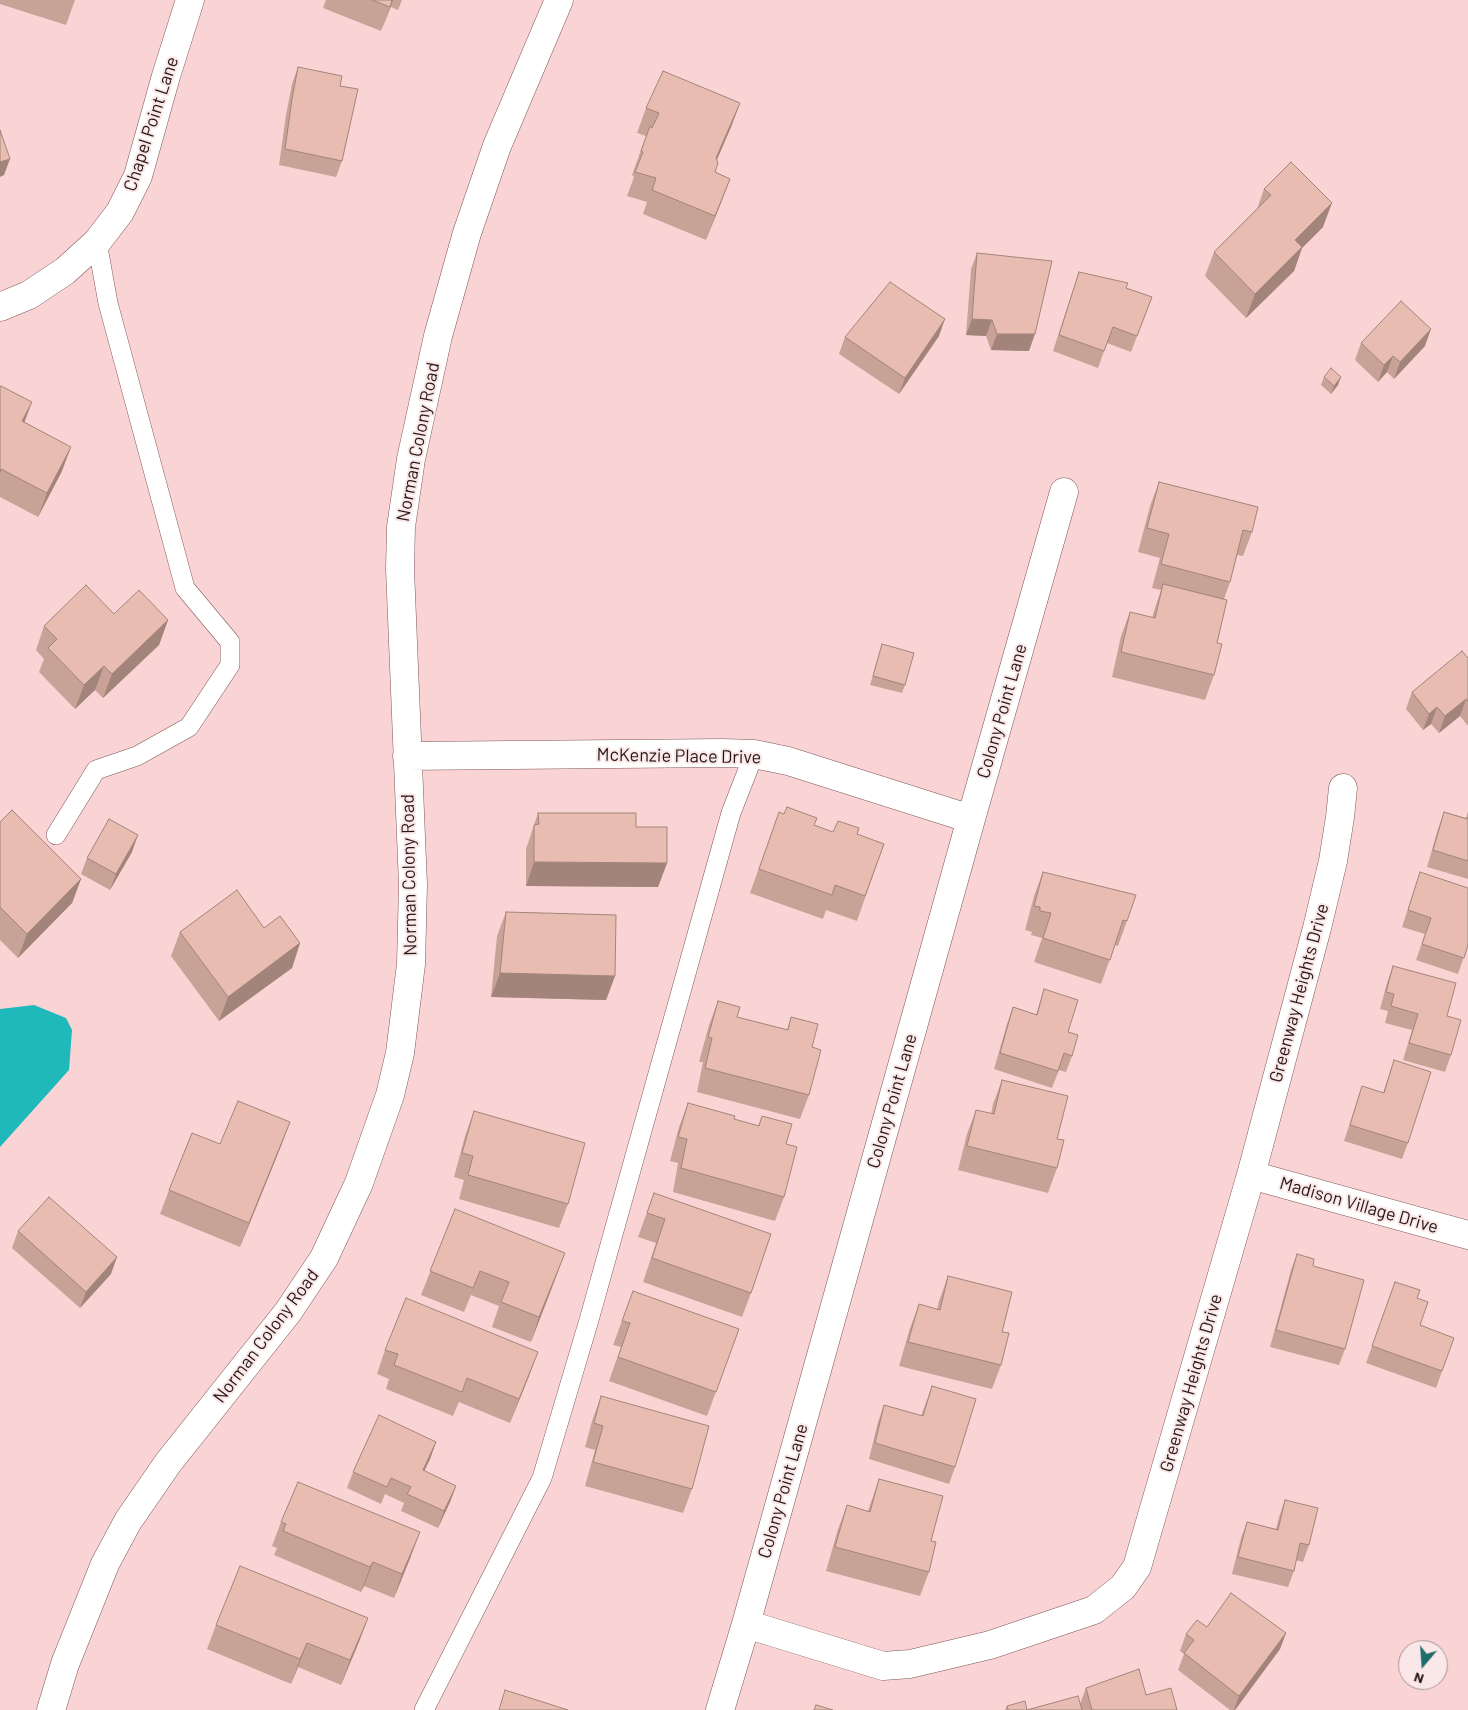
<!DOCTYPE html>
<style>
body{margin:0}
#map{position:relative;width:1468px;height:1710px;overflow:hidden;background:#fad4d5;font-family:Barlow,sans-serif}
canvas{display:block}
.north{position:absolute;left:1398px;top:1640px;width:50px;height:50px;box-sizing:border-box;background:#fae7e7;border:1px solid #a69494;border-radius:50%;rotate:198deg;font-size:14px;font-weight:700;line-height:20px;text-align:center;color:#271718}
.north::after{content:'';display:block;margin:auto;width:18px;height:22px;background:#1f6c6c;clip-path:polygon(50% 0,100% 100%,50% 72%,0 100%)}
</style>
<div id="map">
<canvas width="1468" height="1710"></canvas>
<div class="north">N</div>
</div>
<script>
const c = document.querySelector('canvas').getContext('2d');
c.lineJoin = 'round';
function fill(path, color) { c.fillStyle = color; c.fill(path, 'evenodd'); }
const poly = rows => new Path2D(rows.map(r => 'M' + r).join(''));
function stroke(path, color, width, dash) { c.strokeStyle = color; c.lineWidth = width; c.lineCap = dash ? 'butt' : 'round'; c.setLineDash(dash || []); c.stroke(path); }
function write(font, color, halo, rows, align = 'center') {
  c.font = font + ' Barlow,sans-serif'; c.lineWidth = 4; c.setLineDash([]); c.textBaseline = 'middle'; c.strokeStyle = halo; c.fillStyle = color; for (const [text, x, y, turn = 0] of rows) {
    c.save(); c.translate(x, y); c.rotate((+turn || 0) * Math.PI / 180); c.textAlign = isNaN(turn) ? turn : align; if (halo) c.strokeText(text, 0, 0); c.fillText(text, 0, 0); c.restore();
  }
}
fill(poly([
 [34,1005,66,1018,72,1030,69,1070,0,1147,0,1009]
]), '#1fb9bb');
const service = poly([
 [56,835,96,770,137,756,189,727,230,665,230,642,185,588,108,303,97,242],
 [424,1710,542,1478,589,1320,731,813,754,754]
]);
const minor = poly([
 [0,307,29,295,65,271,97,242,120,212,138,176,166,76,190,0],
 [407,756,723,753,754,754,788,761,971,819],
 [1251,1175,1468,1235],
 [746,1624,883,1666,910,1664,990,1645,1094,1610,1123,1587,1137,1567,1251,1175,1317,928,1333,861,1340,817,1343,788],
 [51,1710,65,1664,105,1564,128,1521,168,1463,288,1312,324,1258,359,1183,390,1095,400,1053,411,964,413,885,400,569,401,527,411,459,438,336,467,233,497,146,559,0],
 [720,1710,746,1624,971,819,1064,492]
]);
stroke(service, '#7e5658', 20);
stroke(minor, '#7e5658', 29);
stroke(service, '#fff', 19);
stroke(minor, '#fff', 28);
fill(poly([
 [0,0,75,0,66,25,0,4],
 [326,0,402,0,398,10,391,7,381,31,323,8],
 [298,67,342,161,336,177,279,165,286,115,292,84],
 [740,103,731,127,717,160,715,172,730,179,706,240,643,214,647,202,627,196,634,177,632,175,646,136,637,133,646,108],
 [1264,189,1323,227,1302,248,1294,271,1246,318,1205,276,1214,252,1257,209],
 [977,253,1029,351,991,350,986,336,966,335,971,269],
 [1079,272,1152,297,1131,352,1107,343,1098,368,1053,351],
 [939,336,899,394,839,354,845,337],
 [1361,343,1425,346,1394,379,1387,372,1378,382,1355,360],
 [1324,377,1338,385,1331,394,1321,385],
 [0,387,24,422,62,471,38,517,0,497],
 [1159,482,1252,532,1243,556,1237,555,1230,582,1224,599,1217,643,1214,675,1205,700,1112,677,1121,636,1130,612,1152,618,1155,608,1161,590,1152,588,1160,558,1138,552,1150,506],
 [114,614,168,620,159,645,103,698,95,690,75,709,39,672,44,659,36,650,44,626],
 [882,644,905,685,902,693,870,685],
 [1468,658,1468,726,1460,716,1439,733,1431,724,1423,730,1406,709,1412,692],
 [1468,811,1468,879,1427,867,1438,829,1444,812,1466,818],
 [779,812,833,832,857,834,884,844,857,921,826,910,823,919,750,893],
 [538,813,636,827,667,863,658,887,526,886,526,849],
 [0,822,81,879,72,903,18,958,0,940],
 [132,852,110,890,81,874,87,858],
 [1043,872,1127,921,1118,946,1115,945,1101,984,1034,962,1042,938,1031,935,1032,932,1025,930,1034,896],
 [1420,872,1468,945,1458,974,1416,960,1425,934,1402,927],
 [506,912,615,976,606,1000,491,997,497,936],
 [264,928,300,943,292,968,219,1021,171,956,180,932],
 [1393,966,1447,1016,1451,1055,1445,1072,1403,1060,1412,1030,1385,1023,1388,1011,1380,1009,1387,983],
 [1044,989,1068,1032,1072,1056,1066,1072,1059,1070,1052,1088,994,1069,1007,1024,1013,1007,1036,1015],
 [718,1001,737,1017,787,1030,791,1017,812,1047,809,1095,800,1119,697,1092,703,1062,699,1062,709,1025],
 [1394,1060,1408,1143,1402,1159,1344,1141,1362,1086,1383,1093],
 [1002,1080,1057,1168,1048,1193,958,1170,967,1134,976,1110,991,1114,993,1104],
 [688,1103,734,1119,758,1126,762,1116,786,1144,784,1197,775,1221,673,1192,678,1163,670,1161,679,1127],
 [474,1111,568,1204,559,1228,459,1199,464,1180,454,1177,465,1136],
 [290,1122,281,1146,240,1247,160,1214,169,1190,220,1144],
 [654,1193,751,1293,742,1317,643,1282,656,1243,638,1237],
 [455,1209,556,1277,531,1342,492,1327,499,1306,471,1295,464,1312,421,1295],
 [18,1231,111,1274,80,1308,12,1248],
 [1297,1254,1313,1266,1345,1349,1339,1365,1270,1347,1291,1270],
 [948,1276,1002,1332,1001,1365,992,1389,899,1366,910,1328,919,1304,937,1309,939,1301],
 [1395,1282,1420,1325,1454,1338,1436,1388,1366,1363],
 [633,1291,739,1329,707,1416,609,1381,621,1347,613,1345],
 [385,1350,529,1376,510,1423,459,1402,453,1416,386,1389,389,1379,377,1374],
 [932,1386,955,1467,949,1484,869,1459,878,1422,884,1405,921,1416],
 [601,1396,692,1489,683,1513,585,1486,595,1450,585,1447,592,1421],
 [436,1442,430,1459,424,1471,456,1486,450,1502,438,1528,401,1511,404,1503,385,1494,381,1504,347,1488,353,1472],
 [879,1479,931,1541,929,1572,920,1596,826,1571,838,1529,847,1505,868,1511],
 [1285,1500,1309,1545,1303,1562,1296,1560,1294,1571,1288,1587,1232,1574,1241,1538,1247,1522,1276,1529,1279,1517],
 [281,1522,411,1556,394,1598,364,1586,361,1592,274,1555,277,1548,272,1546],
 [368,1618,341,1685,298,1667,291,1684,207,1649,216,1625],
 [1207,1627,1286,1633,1280,1649,1235,1710,1230,1710,1178,1670,1184,1654,1180,1651,1186,1634],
 [1086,1688,1146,1695,1177,1710,1005,1710,1007,1706,1027,1710,1080,1704]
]), '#c8a297');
fill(poly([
 [392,0,393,0,381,31,390,7],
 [740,103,731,127,707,182,716,158],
 [10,159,4,175,0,177,0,162],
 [730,179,721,203,706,240,715,216],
 [1332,203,1323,227,1302,248,1294,271,1246,318,1255,294,1295,240],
 [945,319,939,336,899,394,905,378],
 [972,319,992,320,986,336,966,335],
 [1431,329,1425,346,1394,379,1400,362],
 [997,334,1035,334,1029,351,991,350],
 [1393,356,1387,372,1378,382,1384,365],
 [1341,377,1338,385,1331,394,1334,386],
 [32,402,23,426,22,421],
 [71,447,62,471,38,517,47,493],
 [168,620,159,645,103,698,112,674],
 [104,666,95,690,75,709,84,685],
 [1466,699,1460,716,1439,733,1445,716],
 [1437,707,1431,724,1423,730,1429,714],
 [138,835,132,852,110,890,116,874],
 [534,862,667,863,658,887,526,886],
 [81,879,72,903,18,958,27,934],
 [300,943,292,968,219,1021,228,997],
 [500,973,615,976,606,1000,491,997],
 [290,1122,281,1146,240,1247,249,1223],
 [565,1253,556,1277,531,1342,539,1317],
 [117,1257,111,1274,80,1308,86,1292],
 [538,1352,529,1376,510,1423,519,1399],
 [436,1442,430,1459,417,1486,423,1470],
 [456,1486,450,1502,438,1528,444,1511],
 [420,1532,411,1556,394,1598,402,1574],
 [373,1562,364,1586,361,1592,370,1567],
 [368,1618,359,1642,341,1685,350,1660],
 [1286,1633,1280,1649,1235,1710,1234,1710,1239,1696],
 [307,1643,298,1667,291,1684,300,1659]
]), '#a2847b');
const building = poly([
 [372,0,392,0,390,7,372,0],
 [298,67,342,76,340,86,358,89,342,161,285,149,292,99,298,67],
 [663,71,740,103,716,158,718,163,715,172,730,179,715,216,652,190,656,178,635,172,643,152,641,151,650,126,652,128,659,113,646,108,663,71],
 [0,130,10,159,0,162,0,130],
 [1291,162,1332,203,1295,240,1302,247,1255,294,1214,252,1271,195,1264,189,1291,162],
 [977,253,1052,261,1035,334,997,334,992,320,972,319,977,253],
 [1079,272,1128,283,1126,288,1152,297,1137,336,1113,327,1104,351,1059,335,1079,272],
 [890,282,945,319,905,378,845,337,890,282],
 [1401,301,1431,329,1400,362,1393,356,1384,365,1361,343,1401,301],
 [1331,368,1341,377,1334,386,1324,377,1331,368],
 [1,386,32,402,22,421,71,447,47,493,1,469,0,472,0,387,1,386],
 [1159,482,1258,507,1252,532,1243,530,1230,582,1161,564,1169,534,1147,528,1159,482],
 [1163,584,1227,600,1217,643,1222,644,1214,675,1121,652,1130,612,1155,618,1163,584],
 [86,585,114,614,139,590,168,620,112,674,104,666,84,685,48,648,57,639,44,626,86,585],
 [882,644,914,653,905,685,873,676,882,644],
 [1462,651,1468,658,1468,702,1466,699,1445,716,1437,707,1429,714,1412,692,1462,651],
 [787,807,817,818,814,825,833,832,838,821,859,828,857,834,884,844,865,896,835,885,832,895,759,869,779,812,784,814,787,807],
 [12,810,81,879,27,934,0,907,0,822,12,810],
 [1444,812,1467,819,1468,817,1468,861,1433,850,1444,812],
 [538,813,636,813,636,827,667,827,667,863,534,862,534,825,539,824,538,813],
 [109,819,138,835,116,874,87,858,109,819],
 [1043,872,1136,895,1127,921,1123,920,1110,960,1043,938,1051,913,1040,911,1040,907,1034,906,1043,872],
 [1420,872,1468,888,1468,945,1464,958,1422,944,1431,918,1408,910,1420,872],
 [237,890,264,928,280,916,300,943,228,997,180,932,237,890],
 [506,912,616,915,615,976,500,973,506,912],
 [1393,966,1456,983,1447,1016,1461,1020,1451,1055,1409,1043,1418,1014,1391,1006,1394,994,1386,992,1393,966],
 [1044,989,1078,1000,1068,1032,1078,1035,1072,1056,1064,1053,1058,1071,1000,1053,1013,1007,1037,1015,1044,989],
 [718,1001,740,1007,737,1017,788,1030,791,1017,818,1024,812,1047,821,1050,809,1095,705,1068,712,1038,708,1037,718,1001],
 [1394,1060,1431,1072,1408,1143,1350,1125,1362,1086,1384,1093,1394,1060],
 [1002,1080,1068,1096,1057,1139,1064,1140,1057,1168,967,1146,976,1110,994,1114,1002,1080],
 [238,1101,290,1122,249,1223,169,1190,192,1133,220,1144,238,1101],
 [688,1103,735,1116,734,1119,759,1126,762,1116,792,1124,786,1144,797,1147,784,1197,681,1168,687,1139,678,1137,688,1103],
 [474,1111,585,1143,568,1204,468,1175,473,1156,462,1153,474,1111],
 [654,1193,771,1234,751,1293,652,1258,665,1219,647,1213,654,1193],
 [49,1197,117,1257,86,1292,18,1231,49,1197],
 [455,1209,565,1253,539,1317,501,1302,509,1282,480,1271,473,1288,430,1271,455,1209],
 [1297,1254,1314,1259,1313,1266,1364,1280,1345,1349,1276,1330,1297,1254],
 [948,1276,1012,1292,1002,1332,1009,1333,1001,1365,908,1342,919,1304,940,1310,948,1276],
 [1395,1282,1420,1290,1417,1298,1428,1302,1420,1325,1454,1338,1442,1371,1372,1346,1395,1282],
 [633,1291,739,1329,716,1392,618,1357,630,1323,622,1321,633,1291],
 [406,1298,538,1352,519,1399,467,1378,462,1392,394,1365,398,1354,385,1350,406,1298],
 [932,1386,976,1399,955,1467,875,1443,884,1405,923,1416,932,1386],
 [601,1396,709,1426,692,1489,593,1462,603,1426,594,1423,601,1396],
 [379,1415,436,1442,423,1470,456,1486,444,1511,407,1494,411,1487,391,1478,387,1487,353,1472,379,1415],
 [879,1479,943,1496,931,1541,936,1542,929,1572,835,1547,847,1505,870,1512,879,1479],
 [298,1482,420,1532,402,1574,373,1562,370,1567,283,1531,286,1524,281,1522,298,1482],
 [1285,1500,1318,1508,1309,1545,1300,1543,1294,1571,1238,1557,1247,1522,1278,1530,1285,1500],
 [240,1566,368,1618,350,1660,307,1643,300,1659,216,1625,240,1566],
 [1231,1593,1286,1633,1239,1696,1184,1653,1194,1640,1186,1634,1197,1620,1207,1627,1231,1593],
 [1139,1669,1146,1695,1171,1688,1177,1710,1092,1710,1086,1688,1139,1669],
 [505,1690,568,1710,499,1710,505,1690],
 [1078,1696,1082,1710,1008,1710,1007,1706,1025,1701,1027,1710,1078,1696],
 [816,1705,833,1710,814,1710,816,1705]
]);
fill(building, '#e8bcb0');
stroke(building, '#a2847b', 1);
write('18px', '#271718', '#fae7e7', [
 ["Chapel Point Lane",151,124,-72],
 ["Norman Colony Road",418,442,-79],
 ["Colony Point Lane",1002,711,-74],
 ["McKenzie Place Drive",679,756,1],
 ["Norman Colony Road",409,875,-91],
 ["Greenway Heights Drive",1299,993,-75],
 ["Colony Point Lane",892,1101,-74],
 ["Madison Village Drive",1359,1205,16],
 ["Norman Colony Road",266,1336,-53],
 ["Greenway Heights Drive",1191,1383,-74],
 ["Colony Point Lane",783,1491,-74]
]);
</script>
